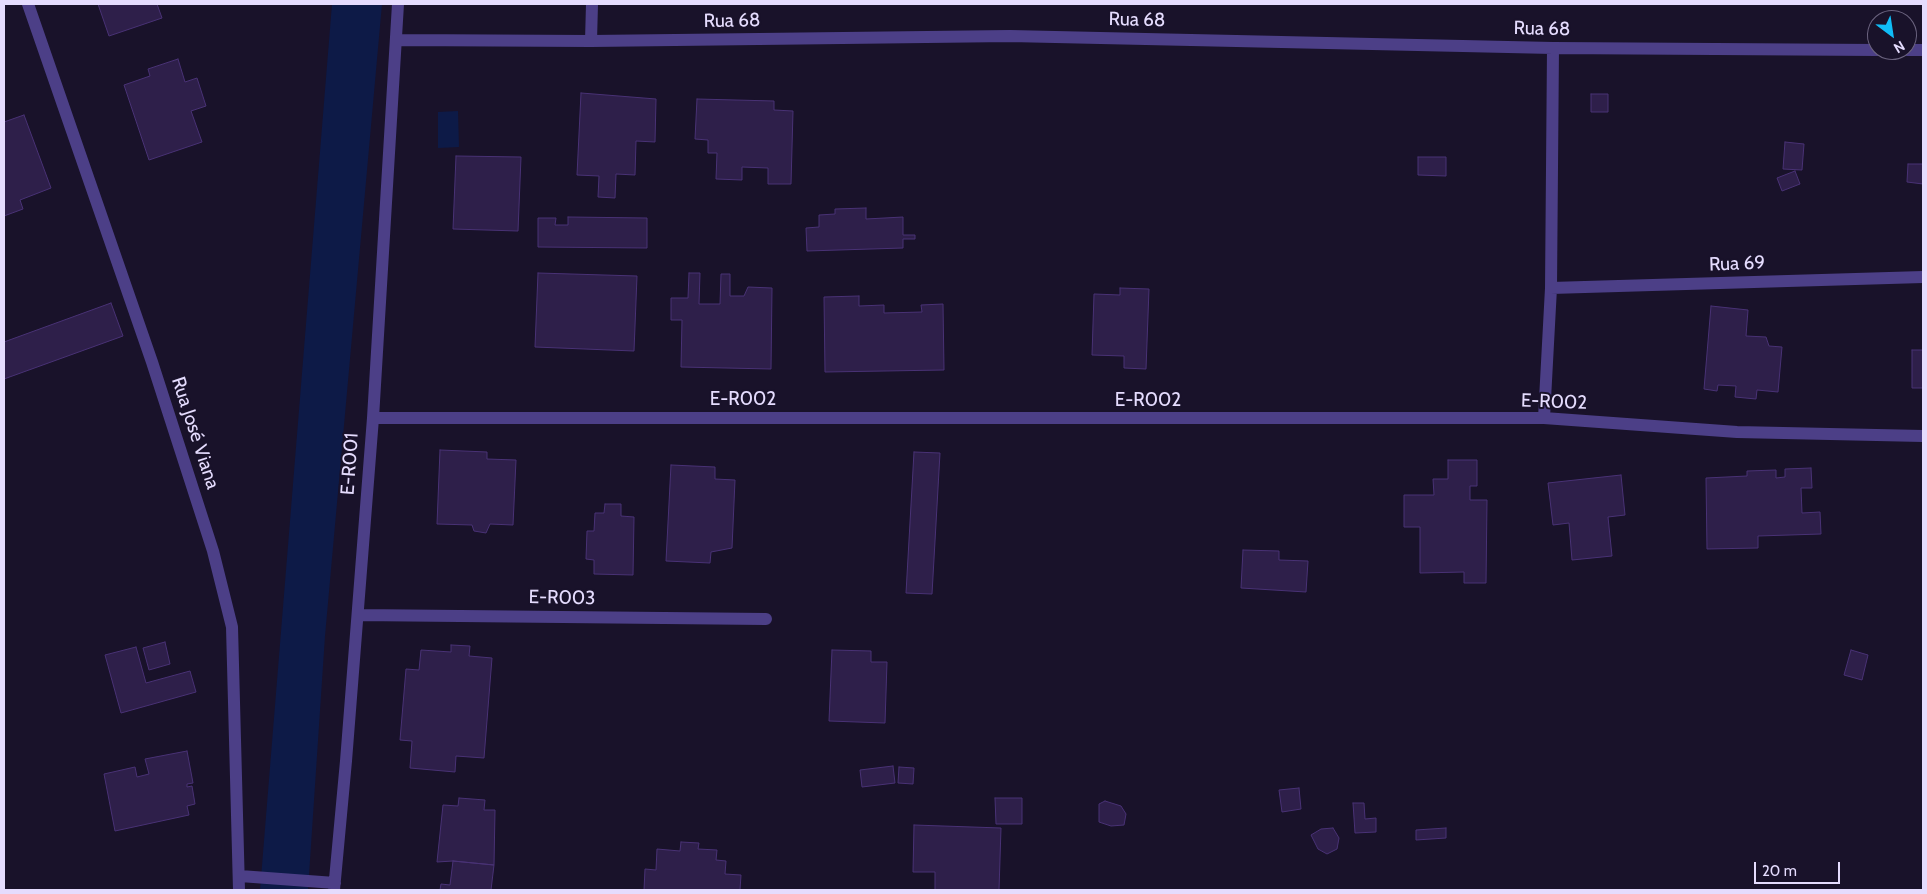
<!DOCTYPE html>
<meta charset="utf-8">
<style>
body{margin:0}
#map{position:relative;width:1927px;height:894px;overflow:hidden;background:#19122a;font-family:Cabin,sans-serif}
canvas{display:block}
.frame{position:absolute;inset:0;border:5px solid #e5dcfe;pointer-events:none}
.north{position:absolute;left:1867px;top:10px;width:50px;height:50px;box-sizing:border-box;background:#19122a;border:1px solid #6b637f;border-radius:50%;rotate:149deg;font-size:14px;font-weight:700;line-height:20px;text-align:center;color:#e5dcfe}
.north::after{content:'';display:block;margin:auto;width:18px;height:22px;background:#10bcf6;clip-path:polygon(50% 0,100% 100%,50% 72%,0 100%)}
.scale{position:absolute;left:1754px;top:862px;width:86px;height:22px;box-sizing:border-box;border:2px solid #e5dcfe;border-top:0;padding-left:6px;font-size:15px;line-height:18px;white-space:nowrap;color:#e5dcfe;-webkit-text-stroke:4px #19122a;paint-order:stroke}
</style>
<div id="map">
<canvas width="1927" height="894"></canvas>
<div class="frame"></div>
<div class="north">N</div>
<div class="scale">20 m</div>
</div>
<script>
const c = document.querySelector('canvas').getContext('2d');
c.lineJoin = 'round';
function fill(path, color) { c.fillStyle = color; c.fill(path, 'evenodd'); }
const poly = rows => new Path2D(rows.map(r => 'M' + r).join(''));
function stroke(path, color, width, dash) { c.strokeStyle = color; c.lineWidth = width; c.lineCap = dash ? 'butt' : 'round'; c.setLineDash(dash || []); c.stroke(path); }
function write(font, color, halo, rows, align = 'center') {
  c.font = font + ' Cabin,sans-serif'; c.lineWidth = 4; c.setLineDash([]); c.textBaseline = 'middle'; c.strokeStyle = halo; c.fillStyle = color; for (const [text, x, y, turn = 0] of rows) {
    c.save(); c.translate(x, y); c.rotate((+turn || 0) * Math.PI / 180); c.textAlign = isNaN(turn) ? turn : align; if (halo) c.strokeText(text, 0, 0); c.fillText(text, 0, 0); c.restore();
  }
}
fill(poly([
 [332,4,382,4,325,636,308,890,260,890],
 [458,111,459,147,438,148,438,112]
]), '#0d1a47');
const building = poly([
 [98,4,157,4,162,18,109,36,98,4],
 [178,59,185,82,197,78,206,106,191,111,202,142,149,160,124,85,150,76,148,69,178,59],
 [581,93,656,99,655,142,636,141,635,175,616,174,615,198,598,197,599,176,577,175,581,93],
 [1591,94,1608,94,1608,112,1591,112,1591,94],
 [697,99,774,101,774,110,793,111,791,184,768,184,768,168,742,167,742,180,716,179,717,153,708,153,708,140,695,139,697,99],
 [24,115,51,188,20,200,23,209,4,216,4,122,24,115],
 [1785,142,1804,144,1802,170,1783,169,1785,142],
 [456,156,521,157,518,231,453,229,456,156],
 [1418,157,1446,157,1446,176,1418,175,1418,157],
 [1908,164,1923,164,1923,184,1907,182,1908,164],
 [1795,171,1800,184,1782,191,1777,178,1795,171],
 [866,208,866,219,903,217,903,235,915,235,915,239,903,239,903,248,807,251,806,228,819,227,819,215,835,214,835,209,866,208],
 [568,217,647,218,647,248,538,247,538,218,556,218,555,225,568,225,568,217],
 [538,273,637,276,634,351,535,347,538,273],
 [689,273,700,273,699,304,720,304,721,274,730,274,730,296,744,296,748,287,772,288,771,369,681,367,682,320,671,320,671,298,688,298,689,273],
 [1120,288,1149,289,1146,369,1124,368,1124,356,1092,355,1094,294,1120,295,1120,288],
 [859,296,859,306,884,305,884,313,922,312,921,305,943,304,944,370,825,372,824,297,859,296],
 [111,303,123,336,4,379,4,342,111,303],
 [1711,306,1748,310,1746,336,1766,337,1769,346,1782,347,1778,392,1757,390,1756,399,1735,397,1736,386,1718,385,1717,391,1704,389,1711,306],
 [1912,350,1923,350,1923,388,1912,388,1912,350],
 [440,450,487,452,487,459,516,460,513,525,490,524,486,533,474,531,472,525,437,524,440,450],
 [914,452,940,453,932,594,906,593,914,452],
 [1448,460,1477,460,1477,486,1470,486,1470,500,1487,500,1486,583,1464,583,1464,572,1420,573,1420,527,1404,527,1404,495,1434,495,1433,479,1448,479,1448,460],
 [671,465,715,467,715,479,735,480,732,548,711,552,710,563,666,561,671,465],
 [1811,468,1812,488,1801,488,1802,513,1820,512,1821,534,1758,536,1758,548,1707,549,1706,478,1747,476,1747,471,1776,470,1776,478,1785,477,1785,469,1811,468],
 [1621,475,1625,515,1608,517,1612,556,1572,560,1569,523,1553,525,1548,483,1621,475],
 [605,504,621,504,621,516,634,517,633,575,594,574,594,560,586,559,587,531,594,531,595,513,604,513,605,504],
 [1243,550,1279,551,1279,560,1308,561,1306,592,1241,588,1243,550],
 [165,642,170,664,149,670,143,648,165,642],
 [451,645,470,646,469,656,492,658,484,758,456,756,455,772,410,768,412,741,400,740,406,669,419,670,421,650,451,652,451,645],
 [136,647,146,683,190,671,196,692,121,713,105,655,136,647],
 [832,650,871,651,871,662,887,662,885,723,829,721,832,650],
 [1851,650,1868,655,1862,680,1844,675,1851,650],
 [187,751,193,783,187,784,187,787,192,786,195,804,187,806,189,815,115,831,104,774,135,767,137,777,149,774,145,759,187,751],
 [893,766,895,783,862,787,860,770,893,766],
 [899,767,914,768,913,784,898,783,899,767],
 [1299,788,1301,809,1282,812,1279,790,1299,788],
 [459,798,485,800,484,810,495,810,494,865,453,861,437,862,443,805,458,806,459,798],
 [995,798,1022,798,1022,824,996,824,995,798],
 [1105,801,1121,806,1126,814,1124,825,1111,826,1099,822,1099,804,1105,801],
 [1353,803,1364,803,1365,819,1376,818,1376,832,1355,833,1353,803],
 [914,825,1001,828,999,890,935,890,935,872,913,872,914,825],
 [1333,828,1339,838,1337,849,1327,854,1318,849,1311,835,1321,829,1333,828],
 [1446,828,1446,838,1416,840,1416,830,1446,828],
 [681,842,699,843,698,849,717,850,716,860,726,861,725,874,741,875,740,890,644,890,645,869,656,870,657,849,680,851,681,842],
 [453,861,494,865,491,890,440,890,441,884,450,885,453,861]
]);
fill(building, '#2e1f4a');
stroke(building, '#493275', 1);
stroke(poly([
 [28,4,152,362,213,551,232,627,239,890],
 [397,40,591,41,1010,36,1553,48,1877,50],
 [591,41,592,4],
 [1907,50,1923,50],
 [1551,288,1923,277],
 [373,418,1544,418,1737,432,1923,436],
 [1544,418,1551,288,1553,48],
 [358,615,766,619],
 [240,876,335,883],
 [334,890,346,761,373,418,398,4]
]), '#4c3f87', 12);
write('19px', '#e5dcfe', '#19122a', [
 ["Rua 68",1137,20,1],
 ["Rua 68",732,21,-1],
 ["Rua 68",1542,29,1],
 ["Rua 69",1737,264,-2],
 ["E-R002",743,399],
 ["E-R002",1148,400],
 ["E-R002",1554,402,2],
 ["Rua José Viana",195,433,72],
 ["E-R001",350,464,-86],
 ["E-R003",562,598,1]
]);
</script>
